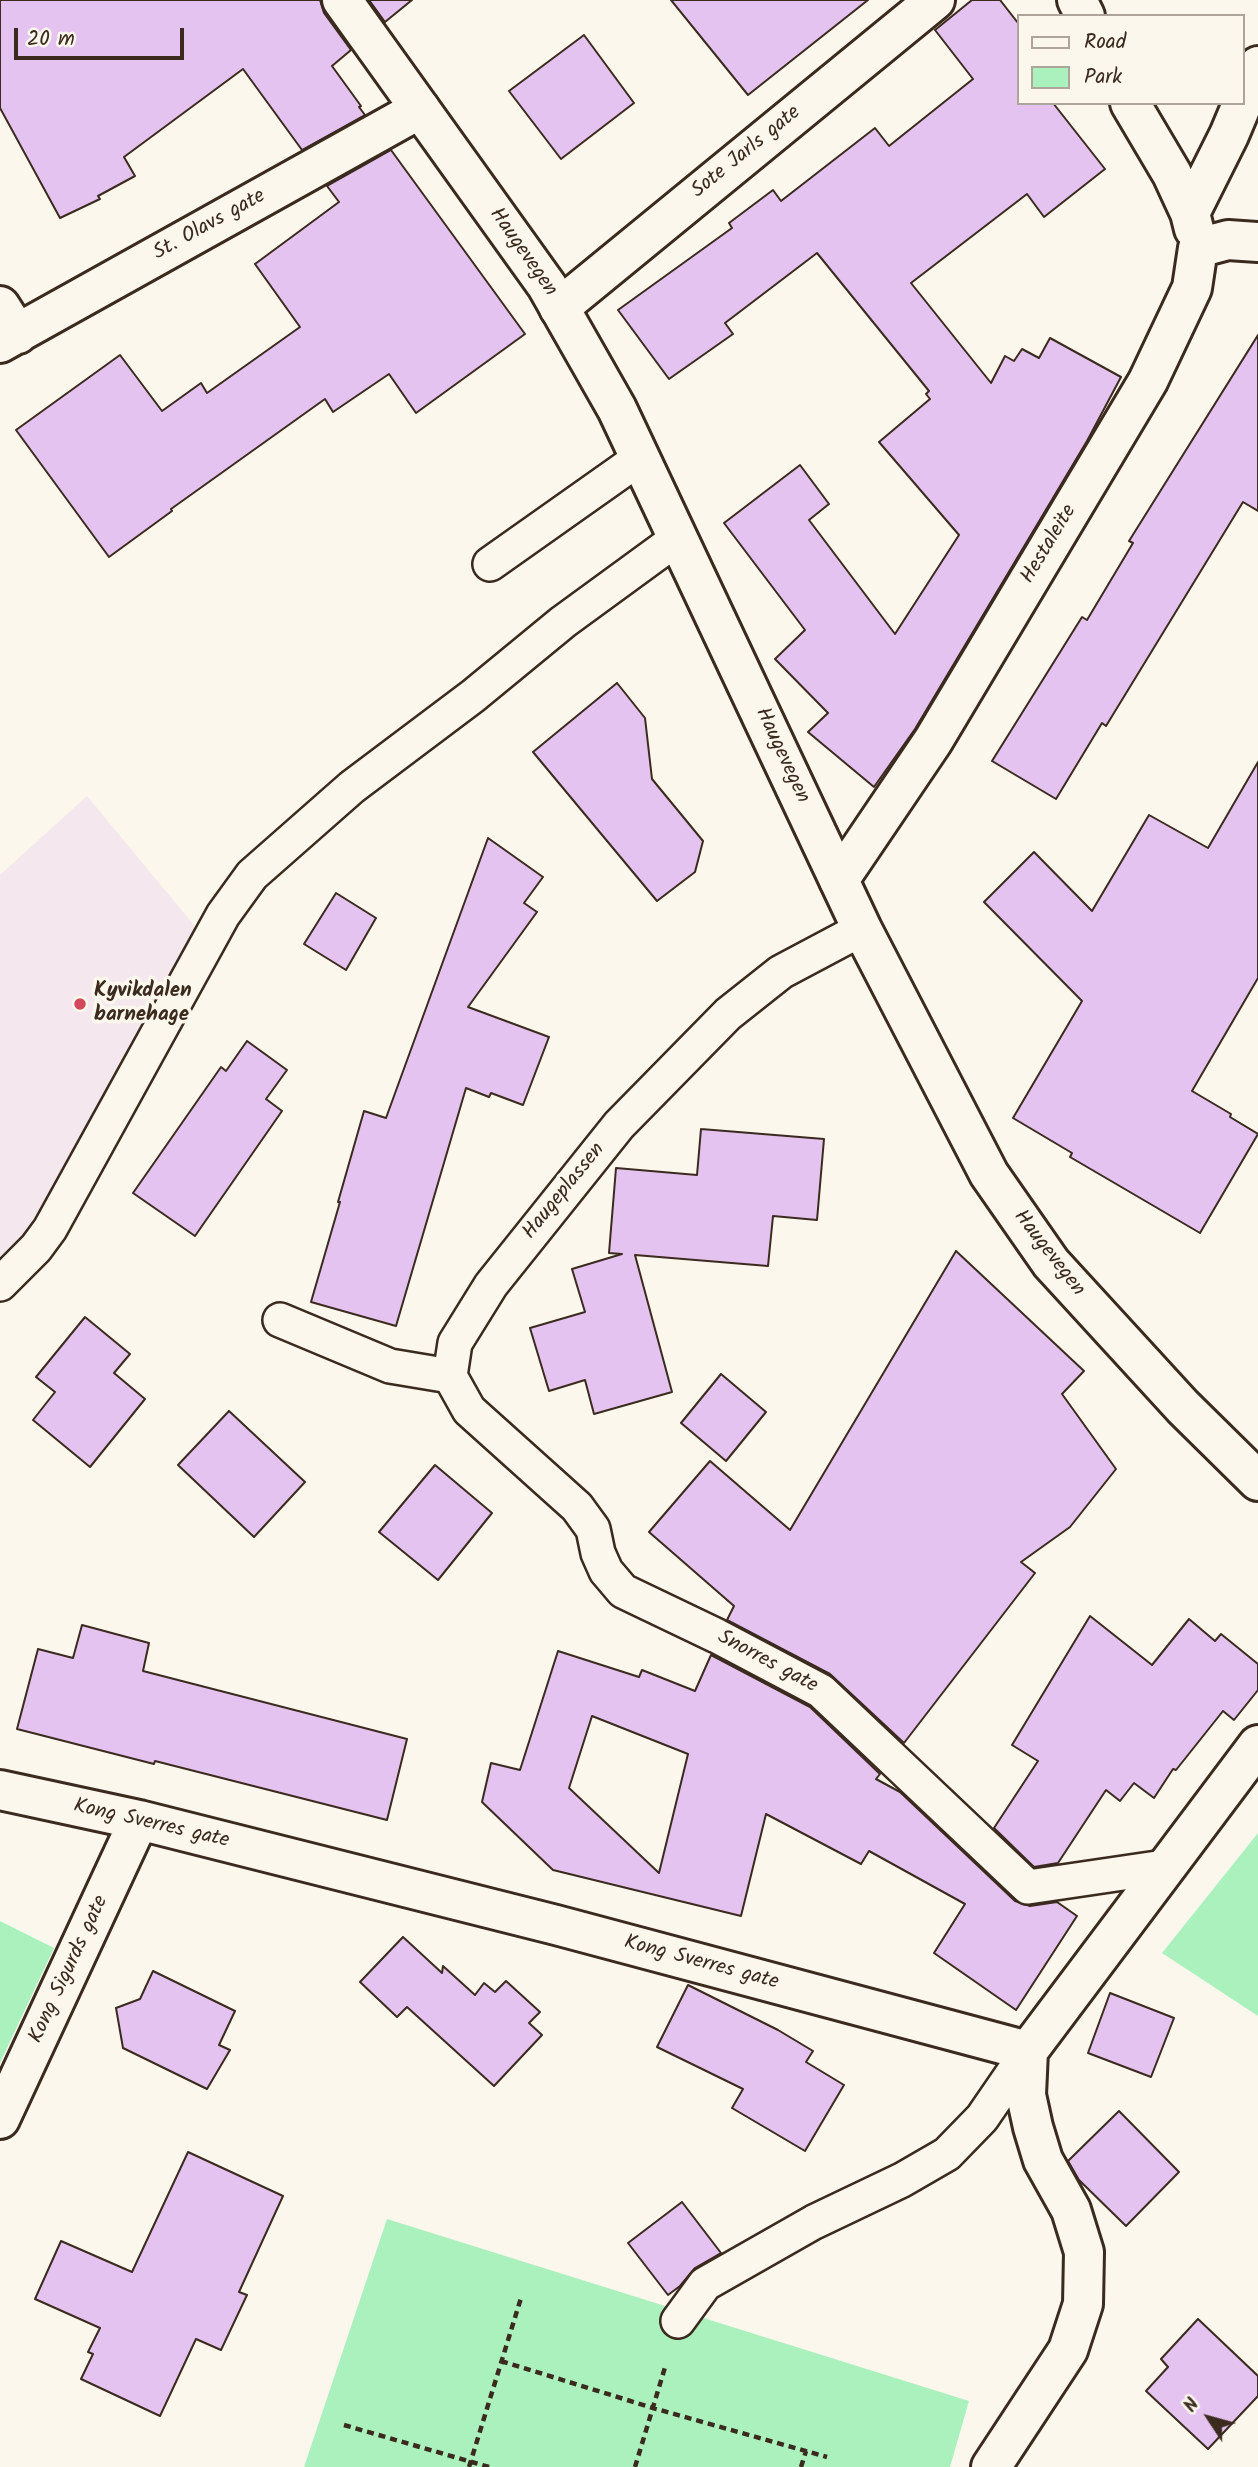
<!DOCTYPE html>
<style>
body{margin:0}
#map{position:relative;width:1258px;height:2467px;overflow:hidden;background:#fbf7ec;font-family:Kalam,sans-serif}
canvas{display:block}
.legend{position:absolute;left:1017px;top:14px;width:228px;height:91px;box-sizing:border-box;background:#fbf7ec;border:2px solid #aea59a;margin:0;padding:9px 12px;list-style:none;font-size:21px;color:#3b2a1e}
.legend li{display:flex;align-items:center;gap:14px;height:35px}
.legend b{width:35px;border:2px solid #aea59a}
.north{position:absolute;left:1174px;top:2383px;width:70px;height:70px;-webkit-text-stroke:5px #fbf7ec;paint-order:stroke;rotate:306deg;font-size:19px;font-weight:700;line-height:28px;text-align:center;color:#3b2a1e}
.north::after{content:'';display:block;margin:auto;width:24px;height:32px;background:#3b2a1e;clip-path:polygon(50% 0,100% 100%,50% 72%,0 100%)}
.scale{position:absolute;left:14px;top:28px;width:170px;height:32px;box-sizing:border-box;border:4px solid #3b2a1e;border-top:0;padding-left:9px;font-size:21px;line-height:24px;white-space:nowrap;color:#3b2a1e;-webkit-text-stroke:5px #fbf7ec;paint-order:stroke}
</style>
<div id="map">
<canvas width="1258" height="2467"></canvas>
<ul class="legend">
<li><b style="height:9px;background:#fbf7ec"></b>Road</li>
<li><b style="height:19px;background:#abf1bd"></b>Park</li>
</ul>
<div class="north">N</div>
<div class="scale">20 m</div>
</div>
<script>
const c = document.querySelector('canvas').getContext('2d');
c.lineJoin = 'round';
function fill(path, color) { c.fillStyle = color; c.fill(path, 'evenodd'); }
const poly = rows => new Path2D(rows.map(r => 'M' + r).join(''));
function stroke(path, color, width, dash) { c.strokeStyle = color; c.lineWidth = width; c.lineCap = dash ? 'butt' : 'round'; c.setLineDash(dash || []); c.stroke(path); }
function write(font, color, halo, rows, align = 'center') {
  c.font = font + ' Kalam,sans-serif'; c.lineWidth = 7; c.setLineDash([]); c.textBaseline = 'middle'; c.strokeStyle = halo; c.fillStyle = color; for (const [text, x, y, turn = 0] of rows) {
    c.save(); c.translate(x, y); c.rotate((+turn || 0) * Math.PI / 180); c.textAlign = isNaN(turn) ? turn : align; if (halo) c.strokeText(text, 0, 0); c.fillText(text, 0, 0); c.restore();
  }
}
fill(poly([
 [87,796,198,930,121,1077,13,1251,0,1259,0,875]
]), '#f4e7ed');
fill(poly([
 [1258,1833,1258,2016,1162,1953],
 [0,1921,54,1948,0,2063],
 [387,2219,969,2401,950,2467,304,2467]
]), '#abf1bd');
const building = poly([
 [0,0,320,0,324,13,351,50,332,66,361,106,359,107,365,115,302,150,243,69,124,157,135,176,98,196,100,199,60,218,0,108,0,0],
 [369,0,412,0,385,22,369,0],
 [671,0,868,0,748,95,671,0],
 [972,0,1000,0,1018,23,1018,103,1053,103,1105,169,1044,217,1027,194,911,283,991,383,1005,356,1014,361,1022,349,1039,358,1050,338,1121,377,1087,441,915,729,874,787,808,732,828,713,775,659,805,630,724,523,800,465,829,504,809,520,895,634,959,535,879,442,930,399,926,394,929,391,817,253,725,323,733,334,669,379,618,310,732,228,729,223,773,190,781,201,875,128,889,146,973,79,935,30,972,0],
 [584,35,634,103,561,159,509,91,584,35],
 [391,150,525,334,416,413,389,374,333,412,325,399,171,509,172,511,109,557,16,430,120,355,162,411,201,383,207,393,300,327,255,264,339,202,327,186,391,150],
 [1258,335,1258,511,1243,502,1106,726,1102,723,1056,799,992,761,1082,617,1087,620,1133,543,1129,541,1258,335],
 [617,683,645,718,652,779,703,841,695,872,657,901,533,752,617,683],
 [1258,762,1258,978,1192,1091,1231,1114,1230,1117,1258,1134,1200,1233,1070,1157,1072,1153,1013,1118,1082,1001,984,902,1034,852,1092,911,1149,815,1208,848,1258,762],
 [488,838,543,877,524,903,537,912,468,1007,549,1037,523,1105,491,1093,489,1097,466,1088,396,1326,311,1302,340,1202,338,1202,364,1111,386,1118,488,838],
 [336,893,376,918,346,970,304,944,336,893],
 [247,1041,287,1070,266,1099,282,1111,195,1236,133,1193,221,1067,226,1071,247,1041],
 [701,1129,824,1139,817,1220,773,1216,768,1266,635,1255,672,1392,594,1414,585,1380,549,1391,530,1328,585,1312,572,1269,622,1254,609,1253,616,1168,697,1175,701,1129],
 [956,1251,1084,1371,1062,1394,1116,1469,1070,1527,1021,1562,1035,1573,904,1743,830,1674,727,1620,734,1606,649,1532,710,1461,790,1530,956,1251],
 [85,1317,130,1354,114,1373,145,1399,90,1467,33,1420,55,1392,36,1377,85,1317],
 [721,1374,766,1412,726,1461,681,1423,721,1374],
 [229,1411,305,1482,254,1537,178,1465,229,1411],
 [435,1465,492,1513,438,1580,379,1532,435,1465],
 [1090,1616,1152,1665,1189,1619,1215,1641,1221,1634,1258,1664,1258,1690,1234,1720,1223,1711,1176,1770,1173,1769,1154,1798,1134,1783,1120,1801,1106,1790,1058,1863,1034,1867,994,1828,1038,1761,1012,1745,1090,1616],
 [82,1625,149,1643,143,1671,407,1739,387,1820,155,1761,154,1764,17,1729,38,1649,73,1658,82,1625],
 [558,1651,639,1677,642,1670,695,1691,711,1655,810,1707,880,1774,876,1779,900,1792,1015,1901,1030,1906,1057,1902,1077,1916,1016,2010,934,1953,965,1904,869,1851,861,1864,766,1814,741,1916,553,1870,482,1802,491,1763,520,1770,558,1651],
 [592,1716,688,1754,659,1873,569,1788,592,1716],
 [403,1937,442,1973,443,1966,475,1995,484,1983,495,1992,506,1981,540,2012,529,2023,542,2035,494,2086,407,2007,397,2017,360,1982,403,1937],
 [153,1971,235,2011,219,2045,230,2050,207,2089,123,2048,116,2008,140,1999,153,1971],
 [688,1985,778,2030,813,2051,806,2062,844,2085,805,2151,732,2108,743,2089,657,2047,688,1985],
 [1110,1993,1174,2018,1151,2077,1088,2053,1110,1993],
 [1119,2111,1179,2172,1126,2226,1079,2180,1068,2161,1119,2111],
 [188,2152,283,2196,239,2292,247,2295,221,2350,196,2339,160,2416,81,2379,93,2354,88,2352,100,2328,35,2299,61,2241,132,2272,188,2152],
 [682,2202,721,2253,695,2268,680,2286,668,2295,628,2243,682,2202],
 [1198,2319,1258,2376,1258,2396,1208,2449,1146,2391,1168,2367,1161,2359,1198,2319]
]);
fill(building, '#e4c3f0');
stroke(building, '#3b2a1e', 2);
const lane = poly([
 [490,564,640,458],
 [0,1284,36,1248,50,1229,223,915,252,875,352,787,473,696,563,622,678,538],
 [280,1320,390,1366,450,1376,455,1343,491,1285,619,1125,728,1014,781,972,862,929],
 [450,1376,469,1410,577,1507,593,1529,598,1553,606,1571,623,1591,717,1636,821,1691,1028,1887,1164,1867],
 [678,2321,705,2284,814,2222,902,2180,947,2154,982,2118,1028,2051]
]);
const street = poly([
 [1077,0,1085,16],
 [1130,103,1172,174,1190,213,1194,229],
 [1190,213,1229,135,1258,66],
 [0,306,18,334],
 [559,308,935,0],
 [0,343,420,109],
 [839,880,933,741,1148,381,1192,288,1198,248,1228,240,1258,242],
 [0,1790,139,1820,556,1925,1028,2051,1258,1745],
 [0,2119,139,1820],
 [991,2467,1068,2350,1083,2304,1084,2252,1071,2210,1043,2160,1033,2127,1026,2095,1028,2051]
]);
const secondary = poly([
 [342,0,547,286,617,409,862,929,989,1174,1051,1263,1183,1407,1258,1481]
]);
stroke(lane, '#3b2a1e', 38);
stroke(street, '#3b2a1e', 44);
stroke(secondary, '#3b2a1e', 44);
stroke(poly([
 [501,2361,653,2408,827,2457],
 [344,2425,489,2467],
 [469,2467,521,2298],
 [635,2467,666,2364],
 [801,2467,806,2451]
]), '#3b2a1e', 4.5, [7, 5]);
stroke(lane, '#fbf7ec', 33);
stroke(street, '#fbf7ec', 38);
stroke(secondary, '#fbf7ec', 38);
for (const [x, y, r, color] of [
 [80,1004,7,"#d1495b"]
]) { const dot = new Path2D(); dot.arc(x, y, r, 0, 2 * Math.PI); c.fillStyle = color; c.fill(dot); stroke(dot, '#fbf7ec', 2.5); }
write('21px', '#3b2a1e', '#fbf7ec', [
 ["Sote Jarls gate",747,153,-39],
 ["St. Olavs gate",210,226,-29],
 ["Haugevegen",522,253,55],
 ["Hestaleite",1050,545,-59],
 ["Haugevegen",781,756,65],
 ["Haugeplassen",565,1192,-51],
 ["Haugevegen",1048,1254,52],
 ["Snorres gate",767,1663,28],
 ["Kong Sverres gate",151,1825,13],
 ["Kong Sverres gate",701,1964,15],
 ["Kong Sigurds gate",70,1970,-65]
]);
write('bold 21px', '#3b2a1e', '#fbf7ec', [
 ["Kyvikdalen",94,992],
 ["barnehage",94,1016]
], 'left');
</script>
